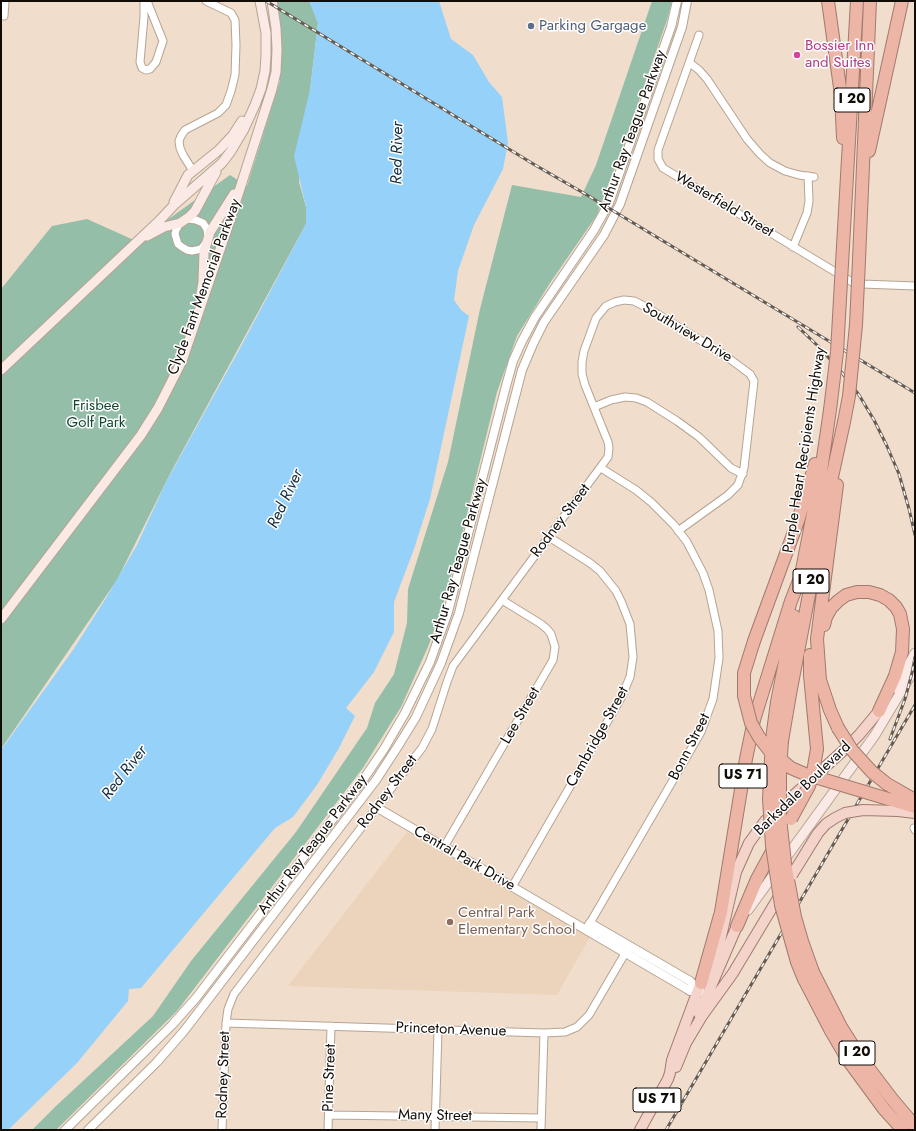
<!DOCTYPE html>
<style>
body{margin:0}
#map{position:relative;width:916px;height:1131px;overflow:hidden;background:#f1ddcc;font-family:Jost,sans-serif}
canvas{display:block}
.frame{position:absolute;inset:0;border:2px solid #120c06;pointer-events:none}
</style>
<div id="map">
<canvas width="916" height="1131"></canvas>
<div class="frame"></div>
</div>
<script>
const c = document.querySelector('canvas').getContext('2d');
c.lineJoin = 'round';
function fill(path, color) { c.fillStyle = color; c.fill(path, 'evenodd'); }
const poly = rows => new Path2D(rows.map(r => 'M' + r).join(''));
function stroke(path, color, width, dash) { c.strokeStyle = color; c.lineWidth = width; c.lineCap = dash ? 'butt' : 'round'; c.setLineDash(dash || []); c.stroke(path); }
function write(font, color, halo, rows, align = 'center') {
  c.font = font + ' Jost,sans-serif'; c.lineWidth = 3; c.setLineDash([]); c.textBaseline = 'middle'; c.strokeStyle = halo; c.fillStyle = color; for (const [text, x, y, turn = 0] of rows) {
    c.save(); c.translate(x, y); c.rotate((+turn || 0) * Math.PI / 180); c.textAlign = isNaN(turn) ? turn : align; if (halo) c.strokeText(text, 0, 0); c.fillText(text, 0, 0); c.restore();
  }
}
fill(poly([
 [407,832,590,937,557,995,288,986]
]), '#ecd3bb');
fill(poly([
 [278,1,310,1,318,23,299,182,306,207,306,224,171,472,117,580,1,749,1,373,163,223,230,175,247,186,280,81],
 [652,1,672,1,667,20,627,135,597,215,550,283,517,336,497,392,458,551,443,605,428,647,401,707,363,768,177,1011,56,1130,32,1130,56,1106,153,1016,191,961,296,832,367,728,375,703,394,674,407,623,408,589,448,462,480,309,512,185,581,197,596,165],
 [87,219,136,241,1,364,1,289,52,226]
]), '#94bea8');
fill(poly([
 [309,1,439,1,451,39,473,55,489,82,502,97,508,143,503,169,474,225,458,271,454,300,461,310,469,316,430,499,414,549,394,602,394,632,374,672,346,708,355,716,339,748,317,785,293,817,275,828,141,988,129,989,128,1001,77,1063,8,1130,1,1130,1,750,73,650,106,598,137,545,166,482,239,350,306,224,306,207,294,156,310,90,318,23]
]), '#96d1fa');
const minor = poly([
 [144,1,144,17,140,62,142,68,146,70,150,69,156,62,163,41,147,1],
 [4,16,5,1],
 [699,35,658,150,658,159,663,168,852,282,862,284,915,286],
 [690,63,699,70,707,79,747,139,760,154,770,163,785,171,799,175,814,177],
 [193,171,183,155,180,148,179,141,181,136,185,130,218,113,226,105,231,91,235,75,236,45,235,20,231,13,206,1],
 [188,219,196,220,203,223,207,229,208,237],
 [180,223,176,230,175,234,178,244,182,247,187,250,192,251,201,249,206,243],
 [793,247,807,213,809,201,808,176],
 [594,407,611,400,625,397,636,398,647,402,677,421,699,437,731,468,743,474],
 [914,828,915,830],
 [444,847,553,660,555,647,551,634,547,629,541,624,502,600],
 [512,887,621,698,630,677,633,657,630,624,621,601,616,591,600,571,590,563,549,537],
 [590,923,701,732,713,699,719,658,718,631,709,590,703,573,687,542,674,525,651,502,636,490,601,468],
 [226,1023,544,1033,565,1032,577,1027,589,1015,627,950],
 [329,1115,541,1118],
 [222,1130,226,1023,228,1009,234,994,422,748,432,729,447,682,453,666,608,457,609,448,608,442,585,385,582,374,582,362,584,351,596,318,606,306,615,302,624,300,634,301,646,307,723,354,750,374,754,381,744,468,738,485,728,495,678,531],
 [328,1130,331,1026],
 [435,1130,438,1030],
 [541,1130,544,1033]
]);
const tertiary = poly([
 [376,807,687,989,690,991,698,990],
 [586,930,590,923,690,981,701,992],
 [65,1130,172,1025,196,998,365,777,384,749,405,713,430,662,448,612,506,386,513,361,522,341,535,317,594,230,609,203,671,27,677,1],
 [88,1130,157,1062,184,1031,376,780,400,743,416,717,441,663,459,613,522,370,533,344,544,322,604,235,620,204,682,27,687,1]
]);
const secondary = poly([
 [174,202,188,175,219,150,233,135,242,121],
 [147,236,164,227,180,223,189,217,195,211,216,172],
 [201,294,203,282,204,252,210,232,234,194],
 [1,370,159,221,175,204,222,163,231,151,244,129,255,105,261,89,265,71,266,55,266,33,260,1],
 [1,619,141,435,158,408,182,361,225,235,272,89,276,72,277,49,276,28,272,1],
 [895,688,915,653],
 [748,910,875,735,915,668]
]);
const primary = poly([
 [699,1014,737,926],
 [686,1043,702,1016,733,973,781,893],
 [676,1067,688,1038],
 [640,1130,668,1079,670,1073,672,1060,698,990,719,945,736,872,749,843,765,821,845,749,859,735,879,711]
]);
const motorway = poly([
 [828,1,841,95,843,138],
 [869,151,902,1],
 [843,246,857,1],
 [859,260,870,1],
 [837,485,817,639,820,680,830,710,838,728],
 [800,580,820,478,830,410],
 [824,625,826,617,831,608,838,601,846,595,857,592,869,592,880,595,889,600,896,607,900,614,903,629,902,652,895,676,879,711],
 [754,641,798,521,815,464],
 [810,655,810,675,817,749],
 [772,739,777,702,794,616],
 [782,741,790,694,827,500,844,422],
 [737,926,757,879,776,844],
 [813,972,841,1027,860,1057,892,1099,915,1126],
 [804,979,831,1031,848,1060,884,1109,903,1130],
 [701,983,721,912,746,759,754,720,791,601,802,573]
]);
stroke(minor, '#b6a493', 9);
stroke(tertiary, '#b6a493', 10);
stroke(secondary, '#b6a493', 11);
stroke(primary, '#a07a6e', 12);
stroke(motorway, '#a07a6e', 14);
stroke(minor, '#fff', 7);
stroke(tertiary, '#fff', 8);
stroke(secondary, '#fae9e4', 9);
stroke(primary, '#f4d3ca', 10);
stroke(motorway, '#edb5a6', 12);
const rail = poly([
 [266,1,535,165,587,195,915,393],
 [798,327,820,348,843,374,859,395,874,420,886,444,899,474,909,509,915,535],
 [890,739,905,699,912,673,915,657],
 [666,1130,915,705]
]);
stroke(rail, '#665b51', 3);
stroke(rail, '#fff', 1.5, [4.5]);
const primaryBridge = poly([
 [792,875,818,833,826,824,835,818,845,813,863,810,898,811,915,813]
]);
const motorwayBridge = poly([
 [830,410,837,352,843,246],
 [844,422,849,396,856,325,859,260],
 [754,641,744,673,744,696,751,723,759,737,769,750,791,768,805,774,915,807],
 [838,728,852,750,872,772,887,784,915,800],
 [772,739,769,799,772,846,781,905,797,962,804,979],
 [782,741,780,770,780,818,785,863,795,917,802,941,813,972],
 [791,819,809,786,813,772,817,749]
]);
stroke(primaryBridge, '#a07a6e', 12, []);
stroke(motorwayBridge, '#a07a6e', 14, []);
stroke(primaryBridge, '#f4d3ca', 10);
stroke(motorwayBridge, '#edb5a6', 12);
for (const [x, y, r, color] of [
 [531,26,4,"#5c6f8a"],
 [797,55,4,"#d1479c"],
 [450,922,4,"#8d6e63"]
]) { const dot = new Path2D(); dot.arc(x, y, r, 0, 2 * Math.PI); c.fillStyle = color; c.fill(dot); stroke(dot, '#fff', 1.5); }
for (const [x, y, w] of [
 [852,100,36],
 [811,581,36],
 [743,776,48],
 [857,1053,36],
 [657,1100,48]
]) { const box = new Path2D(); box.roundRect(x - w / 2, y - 12, w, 24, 3); c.fillStyle = '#fff'; c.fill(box); stroke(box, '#120c06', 1); }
write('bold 14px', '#120c06', null, [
 ["I 20",852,100],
 ["I 20",811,581],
 ["US 71",743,776],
 ["I 20",857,1053],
 ["US 71",657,1100]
]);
write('15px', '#4e5e75', '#fff', [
 ["Parking Gargage",539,26]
], 'left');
write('15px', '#b23c85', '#fff', [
 ["Bossier Inn",805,46],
 ["and Suites",805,63]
], 'left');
write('15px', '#120c06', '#fff', [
 ["Arthur Ray Teague Parkway",633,131,-70],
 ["Westerfield Street",724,205,31],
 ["Clyde Fant Memorial Parkway",205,287,-70],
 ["Southview Drive",687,333,31],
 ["Purple Heart Recipients Highway",805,450,-81],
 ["Rodney Street",561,521,-53],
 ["Arthur Ray Teague Parkway",459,561,-74],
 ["Lee Street",521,716,-60],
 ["Cambridge Street",598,737,-61],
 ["Bonn Street",690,747,-63],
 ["Barksdale Boulevard",803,789,-44],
 ["Rodney Street",388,792,-53],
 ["Arthur Ray Teague Parkway",313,845,-53],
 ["Central Park Drive",464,859,30],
 ["Princeton Avenue",451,1030,2],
 ["Rodney Street",224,1075,-88],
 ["Pine Street",330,1078,-88],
 ["Many Street",435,1116,1]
]);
write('15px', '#114731', '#fff', [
 ["Frisbee",96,406],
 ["Golf Park",96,423]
]);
write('15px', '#785e54', '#fff', [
 ["Central Park",458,913],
 ["Elementary School",458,930]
], 'left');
write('italic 16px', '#122c3d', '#fff', [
 ["Red River",398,153,-89],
 ["Red River",286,499,-65],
 ["Red River",125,773,-52]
]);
</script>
